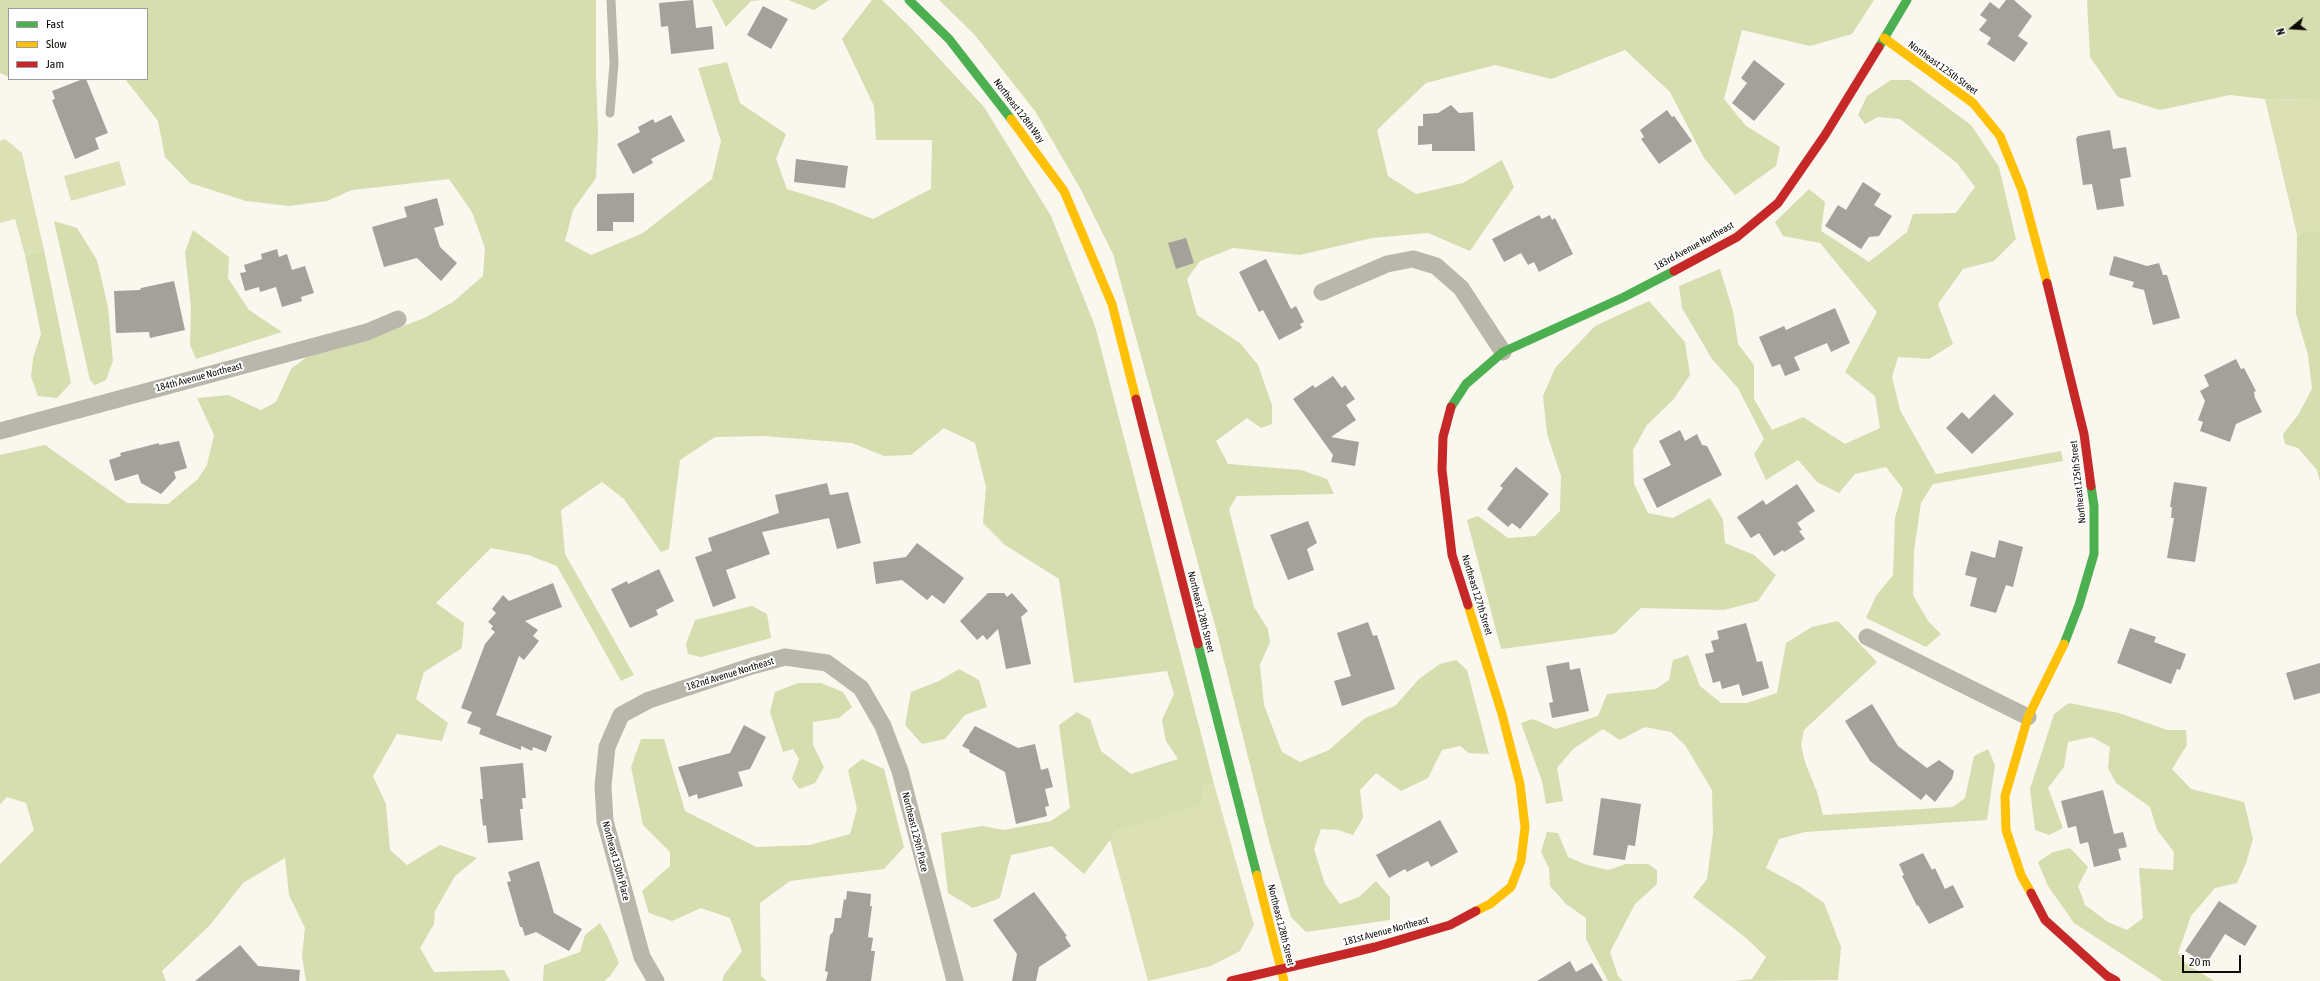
<!DOCTYPE html>
<style>
body{margin:0}
#map{position:relative;width:2320px;height:981px;overflow:hidden;background:#faf7ee;font-family:"Asap Condensed",sans-serif}
canvas{display:block}
.legend{position:absolute;left:8px;top:8px;width:140px;height:72px;box-sizing:border-box;background:#fff;border:1px solid #9f9d9b;margin:0;padding:5px 7px;list-style:none;font-size:12px;color:#0e0b06}
.legend li{display:flex;align-items:center;gap:8px;height:20px}
.legend b{width:20px;border:1px solid #9f9d9b}
.north{position:absolute;left:2272px;top:8px;width:40px;height:40px;-webkit-text-stroke:3px #fff;paint-order:stroke;rotate:252deg;font-size:11px;font-weight:700;line-height:16px;text-align:center;color:#0e0b06}
.north::after{content:'';display:block;margin:auto;width:14px;height:18px;background:#0e0b06;clip-path:polygon(50% 0,100% 100%,50% 72%,0 100%)}
.scale{position:absolute;left:2182px;top:955px;width:59px;height:18px;box-sizing:border-box;border:2px solid #0e0b06;border-top:0;padding-left:5px;font-size:12px;line-height:14px;white-space:nowrap;color:#0e0b06;-webkit-text-stroke:3px #fff;paint-order:stroke}
</style>
<div id="map">
<canvas width="2320" height="981"></canvas>
<ul class="legend">
<li><b style="height:5px;background:#4caf50"></b>Fast</li>
<li><b style="height:5px;background:#ffc107"></b>Slow</li>
<li><b style="height:5px;background:#c62828"></b>Jam</li>
</ul>
<div class="north">N</div>
<div class="scale">20 m</div>
</div>
<script>
const c = document.querySelector('canvas').getContext('2d');
c.lineJoin = 'round';
function fill(path, color) { c.fillStyle = color; c.fill(path, 'evenodd'); }
const poly = rows => new Path2D(rows.map(r => 'M' + r).join(''));
function stroke(path, color, width, dash) { c.strokeStyle = color; c.lineWidth = width; c.lineCap = dash ? 'butt' : 'round'; c.setLineDash(dash || []); c.stroke(path); }
function write(font, color, halo, rows, align = 'center') {
  c.font = font + ' "Asap Condensed",sans-serif'; c.lineWidth = 4; c.setLineDash([]); c.textBaseline = 'middle'; c.strokeStyle = halo; c.fillStyle = color; for (const [text, x, y, turn = 0] of rows) {
    c.save(); c.translate(x, y); c.rotate((+turn || 0) * Math.PI / 180); c.textAlign = isNaN(turn) ? turn : align; if (halo) c.strokeText(text, 0, 0); c.fillText(text, 0, 0); c.restore();
  }
}
fill(poly([
 [2265,99,2320,100,2320,231,2306,231,2297,235],
 [5,139,22,153,44,250,25,255,15,219,0,223,0,141],
 [119,161,126,185,71,201,64,176],
 [1214,784,1254,925,1240,951,1211,966,1148,981,1110,840,1118,830,1202,786]
]), '#dbe1b5');
fill(poly([
 [0,0,596,0,596,77,598,132,596,178,573,210,565,241,591,255,643,233,712,179,721,141,698,68,727,62,740,103,786,134,776,159,787,189,835,204,873,219,931,189,932,140,876,140,874,106,842,39,872,0,882,0,911,28,984,107,1051,216,1095,326,1214,784,1202,786,1201,804,1118,830,1084,874,1052,846,1011,855,1000,898,973,908,948,893,941,833,982,826,1004,830,1051,821,1070,808,1059,725,1077,712,1090,719,1101,751,1131,774,1178,759,1166,741,1162,720,1174,694,1167,671,1074,683,1059,579,1005,545,983,523,986,487,975,443,944,428,911,455,884,456,852,443,763,436,715,437,680,460,669,549,661,552,624,499,602,482,561,510,565,554,634,675,621,681,557,566,528,555,491,548,436,603,464,623,462,648,424,672,416,699,448,723,442,741,397,734,373,776,386,804,390,850,407,865,440,845,477,858,455,876,435,911,434,924,420,948,434,972,504,970,510,981,306,981,302,956,305,928,289,895,285,858,243,883,210,925,162,971,166,981,0,981,0,864,34,830,26,803,7,797,0,804,0,455,45,445,127,503,168,504,198,479,207,465,214,435,197,398,228,395,261,410,276,402,291,369,308,356,373,338,424,318,453,302,483,276,485,248,472,212,449,179,352,190,327,201,289,206,246,201,190,183,165,157,158,121,125,79,147,79,147,9,9,9,9,77,0,73],
 [712,0,763,0,751,1,726,27],
 [788,0,829,0,814,10],
 [939,0,1874,0,1852,34,1810,46,1742,30,1724,99,1746,126,1780,147,1776,166,1735,195,1704,158,1670,92,1625,50,1551,79,1495,65,1426,83,1377,130,1388,176,1416,194,1463,183,1502,160,1514,187,1470,251,1428,233,1372,238,1300,255,1233,248,1200,261,1187,279,1197,315,1240,343,1258,365,1272,405,1272,424,1261,428,1247,418,1216,441,1228,464,1301,470,1327,479,1334,494,1237,496,1229,509,1254,607,1268,629,1270,642,1260,665,1264,705,1282,752,1300,762,1329,750,1365,718,1395,706,1419,679,1440,664,1456,660,1467,670,1489,754,1469,753,1460,746,1442,750,1428,778,1401,791,1376,773,1360,790,1363,818,1353,835,1338,830,1321,829,1314,849,1325,884,1340,904,1359,897,1376,881,1390,897,1390,920,1306,932,1291,917,1269,841,1216,629,1113,254,1080,188,1035,111,974,34],
 [2087,0,2320,0,2320,100,2265,99,2230,95,2160,110,2118,97,2090,57],
 [1891,80,1910,80,1971,125,1999,167,2016,239,1994,261,1963,269,1938,304,1953,344,1929,359,1898,357,1892,377,1900,410,1936,474,2061,451,2063,461,1933,484,1921,503,1914,551,1913,595,1928,621,1941,634,1926,647,1866,618,1876,596,1893,575,1895,518,1903,489,1886,467,1855,474,1839,493,1817,482,1798,460,1766,480,1754,454,1764,439,1738,388,1712,359,1682,308,1679,286,1720,269,1733,311,1738,344,1754,365,1754,399,1772,430,1803,417,1845,444,1880,428,1875,396,1845,372,1877,312,1820,243,1783,236,1775,222,1809,189,1825,202,1821,231,1869,262,1907,232,1913,214,1956,213,1975,187,1957,163,1900,119,1878,117,1865,124,1858,115,1867,96],
 [54,221,77,228,97,260,108,307,113,361,106,380,95,385,90,380],
 [193,230,229,257,228,278,249,310,282,332,196,359,190,345,191,308,185,252],
 [2306,231,2320,231,2320,482,2317,470,2298,448,2285,444,2283,434,2298,415,2312,389,2308,355,2296,314,2297,235],
 [44,250,71,383,57,398,38,396,31,377,33,358,41,334,25,255],
 [1649,301,1685,342,1690,375,1673,400,1647,425,1633,450,1634,484,1648,513,1673,518,1710,498,1723,520,1725,543,1754,555,1776,575,1758,601,1724,610,1641,608,1614,634,1501,649,1467,520,1478,516,1508,538,1535,536,1560,511,1561,476,1547,434,1543,396,1555,368,1595,326],
 [752,606,767,614,771,638,701,657,688,654,686,644,695,620],
 [1838,621,1877,662,1804,730,1801,745,1805,762,1817,792,1823,815,1953,807,1965,798,1974,756,1988,749,1995,765,1987,820,1805,832,1779,839,1766,868,1801,887,1824,903,1841,947,1838,980,1734,981,1752,979,1766,957,1745,937,1693,897,1707,879,1713,833,1712,790,1685,745,1671,732,1645,727,1620,740,1603,729,1573,749,1557,768,1563,801,1546,804,1542,781,1521,723,1533,719,1556,729,1598,716,1607,694,1656,689,1669,680,1673,660,1688,655,1700,686,1721,703,1747,703,1777,693,1786,643,1812,627],
 [959,669,979,680,987,707,965,715,945,739,922,744,905,725,911,692,939,681],
 [798,683,821,683,843,692,852,707,839,718,813,722,813,745,824,767,815,783,799,789,792,779,799,759,793,749,783,752,770,712,775,692],
 [2069,703,2119,713,2167,730,2186,730,2187,745,2172,769,2191,789,2244,802,2253,839,2246,863,2237,883,2215,888,2191,916,2178,953,2185,963,2214,981,2163,981,2074,923,2048,886,2038,862,2053,852,2070,848,2088,867,2078,886,2085,905,2108,922,2127,930,2143,918,2139,868,2173,870,2174,852,2157,830,2150,807,2116,783,2108,768,2110,747,2092,737,2068,742,2064,767,2048,788,2063,828,2049,835,2035,830,2030,789,2054,714],
 [641,739,664,739,685,811,756,847,810,845,850,834,857,809,848,770,862,759,884,769,904,847,884,869,790,881,760,903,761,976,767,981,722,981,724,975,742,951,730,918,701,908,672,921,649,913,642,891,670,866,670,852,643,825,631,767],
 [1547,832,1558,833,1568,857,1587,865,1608,870,1626,864,1648,864,1657,870,1657,884,1635,904,1610,952,1618,976,1623,981,1608,981,1586,939,1586,918,1566,904,1550,886,1549,868,1541,852],
 [600,923,608,937,619,963,610,976,604,981,543,981,544,965,580,952,585,935]
]), '#d6ddae');
fill(poly([
 [693,0,696,28,712,26,714,49,671,54,668,26,661,27,659,3],
 [2006,0,2014,0,2032,16,2018,36,2028,43,2014,62,1987,44,1991,38,1979,30,1987,20,1980,15,1990,2,1999,9],
 [763,6,788,19,771,49,747,35],
 [1754,60,1785,84,1754,121,1732,103,1747,83,1741,78],
 [83,79,86,79,108,133,95,138,99,149,75,159,52,100,55,99,52,91],
 [1451,105,1459,113,1473,112,1475,151,1432,151,1432,144,1418,145,1418,126,1423,126,1423,114,1438,113],
 [1667,110,1672,117,1674,116,1692,141,1659,164,1641,139,1644,137,1640,130],
 [671,115,685,141,651,159,653,163,633,174,617,144,640,132,638,127,653,119,655,123],
 [2110,130,2113,149,2126,147,2131,177,2120,179,2124,206,2097,210,2092,184,2083,185,2076,139,2078,136],
 [796,159,848,166,845,188,794,182],
 [1863,182,1881,194,1874,205,1892,216,1879,236,1869,237,1861,249,1825,226,1838,205,1846,210],
 [634,193,634,222,613,222,613,231,597,231,597,194],
 [437,198,444,225,434,228,440,247,457,263,441,281,417,258,384,267,372,227,407,217,404,207],
 [1539,215,1542,219,1550,215,1552,220,1555,218,1573,254,1539,272,1534,262,1528,265,1521,253,1504,262,1492,239],
 [1186,238,1194,263,1176,269,1168,243],
 [277,249,279,257,287,254,292,270,305,266,314,293,301,297,302,301,282,307,276,287,260,292,259,287,245,291,240,273,246,272,244,265,262,259,261,254],
 [2114,256,2147,266,2159,263,2163,275,2167,275,2180,318,2153,325,2144,290,2132,287,2134,282,2109,275],
 [1266,259,1291,309,1296,306,1304,322,1300,324,1302,328,1279,340,1263,310,1259,312,1239,272],
 [174,281,185,330,150,338,149,332,116,333,114,291,140,290,141,288],
 [1835,308,1850,343,1831,352,1827,343,1794,357,1800,370,1785,376,1780,364,1772,367,1759,337,1784,326,1786,330],
 [2236,359,2241,369,2244,368,2256,391,2254,392,2255,398,2262,412,2236,424,2230,442,2200,431,2203,422,2198,420,2205,401,2200,391,2209,386,2204,375],
 [1333,376,1342,388,1345,385,1355,399,1346,405,1356,420,1331,437,1359,442,1355,466,1331,462,1333,455,1293,399,1313,385,1315,388],
 [1994,394,2014,414,1972,454,1946,428,1962,412,1969,419],
 [1680,430,1685,441,1697,434,1702,445,1707,446,1722,475,1657,508,1643,479,1671,465,1659,441],
 [179,441,187,468,174,472,176,478,161,494,141,483,138,474,115,481,109,460,121,456,120,453,159,443,159,445],
 [1516,467,1549,494,1520,529,1512,523,1508,527,1487,509,1503,488,1500,486],
 [2174,482,2207,487,2195,562,2167,558,2174,518,2171,518,2172,507,2170,507],
 [827,483,830,495,848,492,861,543,837,549,829,518,762,532,770,554,726,570,736,598,713,607,695,557,712,551,708,538,779,513,775,495],
 [1797,484,1815,511,1797,523,1802,530,1799,531,1805,539,1784,552,1783,550,1774,556,1759,533,1751,538,1737,517,1763,500,1766,505],
 [1308,521,1317,543,1307,549,1314,570,1288,580,1270,535],
 [1999,540,2023,547,2013,587,2006,585,1996,613,1970,606,1977,578,1965,575,1971,551,1995,558],
 [917,543,964,578,944,604,932,595,927,600,902,580,876,584,873,562,906,557],
 [659,569,674,601,656,610,658,615,630,628,611,589,627,581,628,584],
 [553,583,562,607,525,621,538,630,533,636,539,641,524,660,519,656,496,715,552,736,546,752,533,747,532,751,521,746,521,750,479,734,481,728,467,723,472,712,461,708,485,644,495,632,491,629,493,626,488,622,496,613,492,609,503,595,509,601],
 [988,593,1004,593,1007,597,1012,593,1028,611,1021,617,1031,664,1006,669,998,629,987,640,983,635,977,640,960,621],
 [1368,622,1373,636,1377,635,1395,689,1342,706,1334,681,1351,676,1337,633],
 [1746,623,1757,662,1762,661,1769,688,1742,696,1739,684,1722,689,1720,681,1713,683,1705,654,1714,652,1711,641,1719,639,1717,631],
 [2130,628,2156,637,2154,642,2186,654,2180,670,2177,669,2171,684,2117,663],
 [1569,662,1570,670,1580,668,1589,711,1552,718,1549,703,1553,702,1546,666],
 [2320,663,2320,693,2294,700,2286,673],
 [1872,704,1898,746,1927,768,1939,760,1954,771,1952,779,1935,802,1926,794,1921,800,1870,761,1845,721],
 [744,725,766,737,750,769,738,772,743,786,698,799,697,794,689,797,678,767,730,753],
 [975,726,1018,748,1035,744,1041,770,1048,768,1053,787,1045,789,1049,806,1045,807,1047,816,1016,824,1005,772,969,752,970,750,962,746],
 [523,763,526,798,522,798,523,809,520,809,523,840,488,843,486,825,483,826,480,799,483,799,480,767],
 [2103,790,2114,834,2123,832,2127,847,2118,849,2121,860,2094,867,2088,842,2080,844,2076,826,2068,828,2061,801],
 [1601,798,1641,804,1635,846,1628,845,1625,860,1593,855],
 [1440,820,1458,852,1431,867,1428,861,1407,872,1405,869,1389,878,1376,855],
 [1923,853,1932,870,1935,868,1945,889,1953,885,1964,907,1929,924,1918,905,1917,906,1902,876,1904,875,1899,864],
 [539,861,554,913,582,929,569,951,536,932,525,936,522,927,520,927,507,882,511,881,508,872],
 [847,891,871,894,870,906,872,906,868,937,873,938,871,951,875,951,871,981,826,981,828,972,825,971,830,935,833,932,835,918,841,918,844,899,846,900],
 [1034,892,1067,936,1065,937,1071,946,1039,967,1036,981,1012,981,1017,954,993,920],
 [2219,901,2257,926,2245,946,2225,934,2206,964,2185,951],
 [240,945,258,966,300,970,299,981,195,981],
 [1570,961,1576,972,1592,963,1603,981,1537,981]
]), '#a4a19a');
stroke(poly([
 [610,113,614,63,611,0]
]), '#b9b6ab', 9);
stroke(poly([
 [1322,292,1387,264,1413,259,1436,266,1461,288,1503,352],
 [0,431,367,332,398,319],
 [1867,637,2028,717],
 [656,981,642,957,605,821,603,786,607,747,621,715,649,700,752,666,785,657,827,663,861,688,883,726,900,771,955,981]
]), '#b9b6ab', 17);
stroke(poly([
 [909,0,949,39,1011,119],
 [1879,47,1907,0],
 [1451,407,1466,384,1503,352,1624,297,1674,271],
 [1198,644,1257,875],
 [2064,644,2079,605,2094,554,2094,506,2091,486]
]), '#4caf50', 9);
stroke(poly([
 [1884,38,1973,103,2000,136,2022,190,2047,283],
 [1011,119,1064,191,1112,304,1136,399],
 [1468,605,1502,714,1520,784,1525,827,1521,861,1511,887,1490,904,1476,911],
 [1257,875,1284,981],
 [2031,893,2021,875,2006,830,2005,796,2028,717,2064,644]
]), '#ffc107', 9);
stroke(poly([
 [1674,271,1737,237,1778,203,1825,135,1879,47],
 [2047,283,2084,434,2091,486],
 [1136,399,1198,644],
 [1451,407,1443,437,1442,470,1452,555,1468,605],
 [2031,893,2045,920,2107,976,2116,981],
 [1231,981,1375,947,1450,925,1476,911]
]), '#c62828', 9);
write('10px', '#0e0b06', '#fff', [
 ["Northeast 125th Street",1943,68,36],
 ["Northeast 128th Way",1019,111,53],
 ["183rd Avenue Northeast",1694,246,-29],
 ["184th Avenue Northeast",199,377,-15],
 ["Northeast 125th Street",2078,482,-96],
 ["Northeast 127th Street",1477,595,73],
 ["Northeast 128th Street",1201,612,76],
 ["182nd Avenue Northeast",730,674,-17],
 ["Northeast 129th Place",915,832,76],
 ["Northeast 130th Place",616,861,75],
 ["Northeast 128th Street",1281,925,76],
 ["181st Avenue Northeast",1386,931,-15]
]);
</script>
